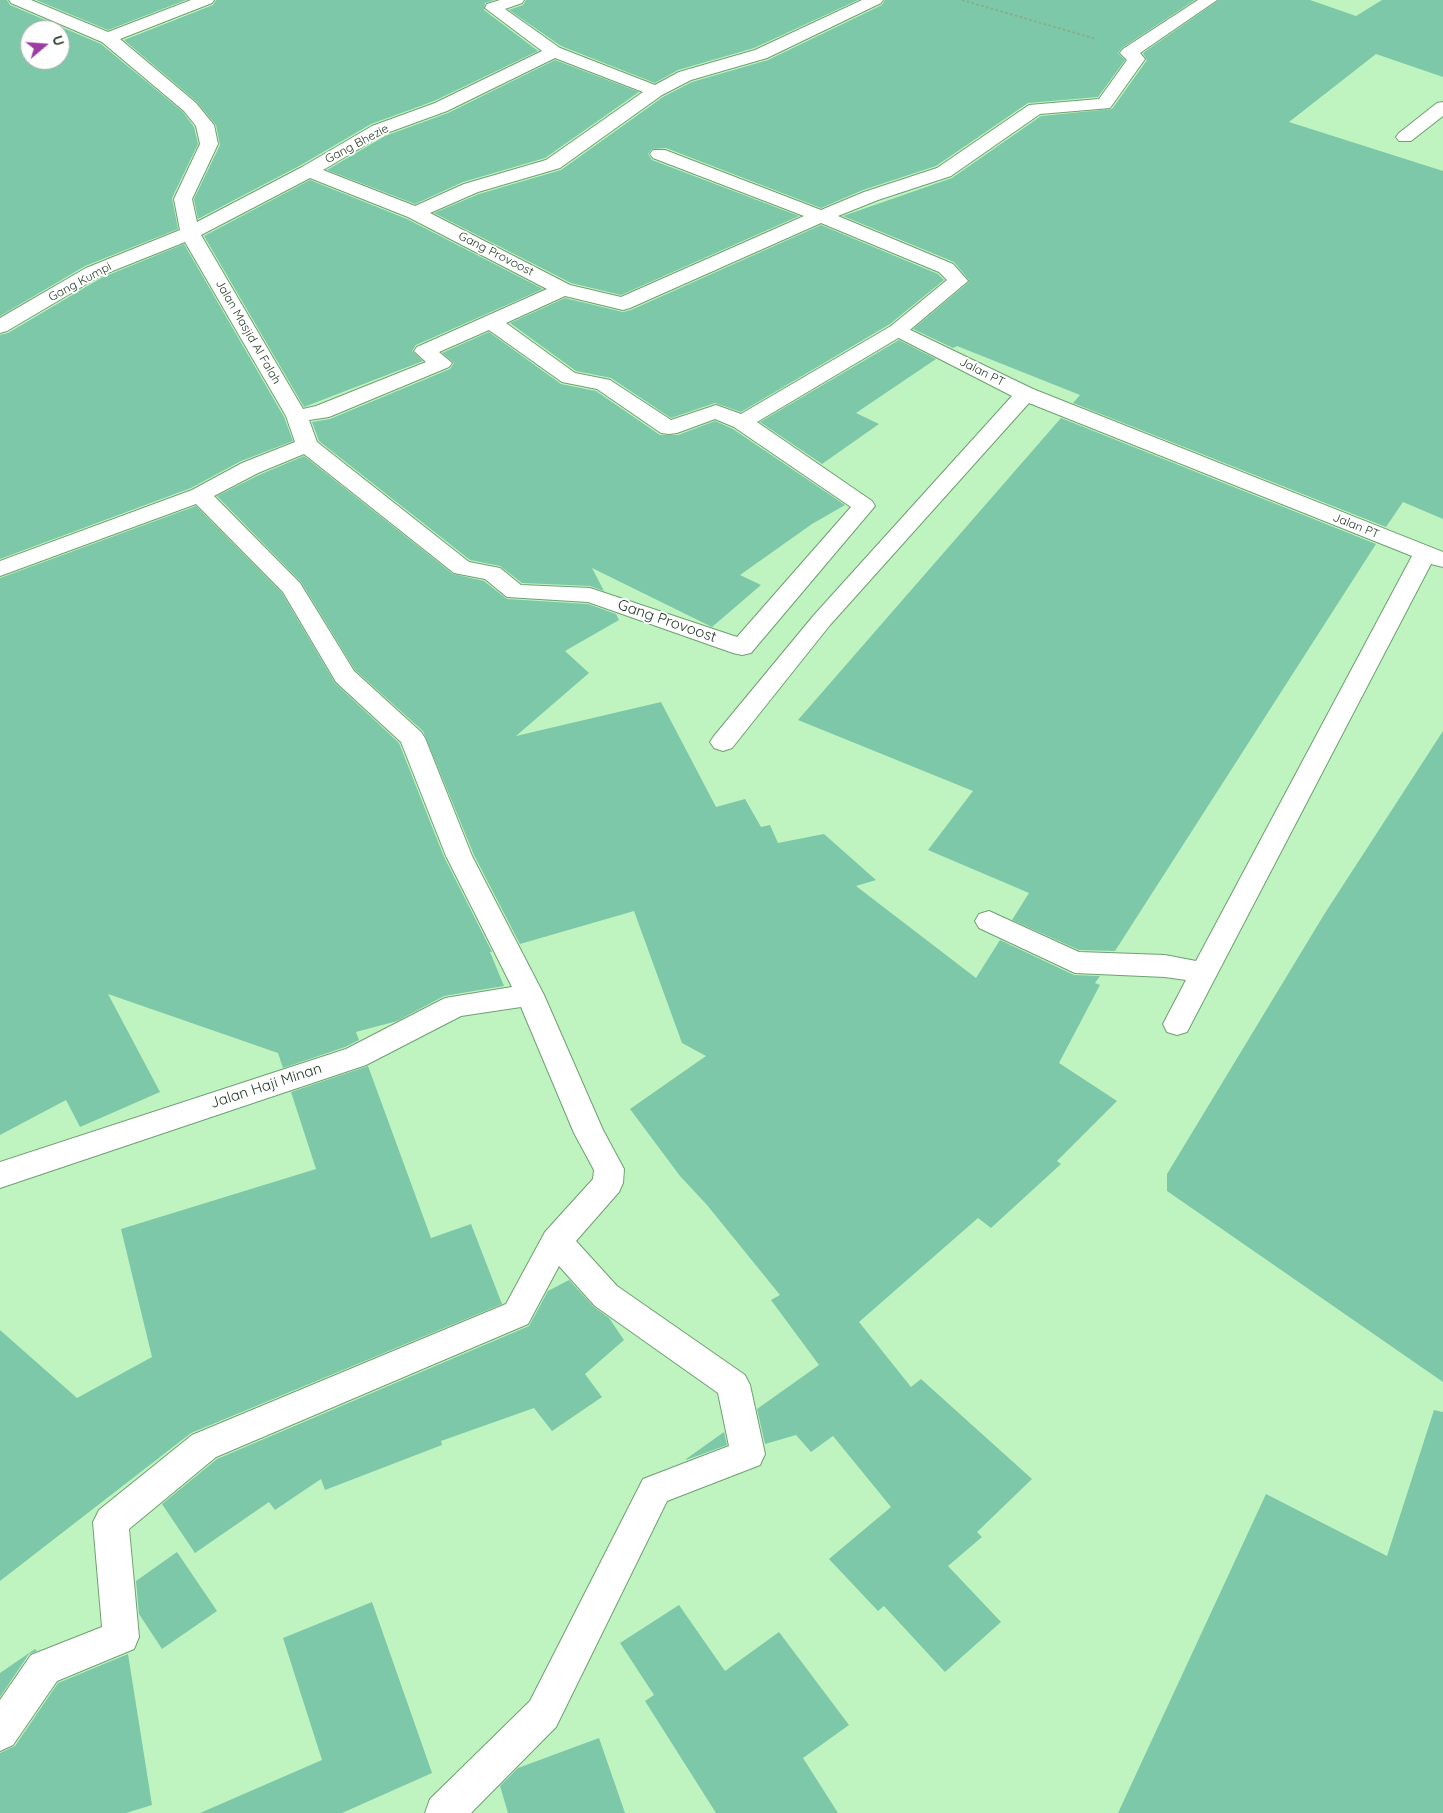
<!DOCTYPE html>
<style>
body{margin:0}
#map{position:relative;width:1443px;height:1813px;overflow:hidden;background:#bff4c0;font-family:Quicksand,sans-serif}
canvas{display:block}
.north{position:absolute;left:20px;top:20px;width:50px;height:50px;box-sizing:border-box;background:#fff;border:1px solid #a5aea6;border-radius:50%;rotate:72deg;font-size:14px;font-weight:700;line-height:20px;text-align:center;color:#1f3420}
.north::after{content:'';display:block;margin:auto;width:18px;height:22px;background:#9d3ca3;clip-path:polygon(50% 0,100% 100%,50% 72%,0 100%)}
</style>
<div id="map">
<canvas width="1443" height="1813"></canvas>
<div class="north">U</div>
</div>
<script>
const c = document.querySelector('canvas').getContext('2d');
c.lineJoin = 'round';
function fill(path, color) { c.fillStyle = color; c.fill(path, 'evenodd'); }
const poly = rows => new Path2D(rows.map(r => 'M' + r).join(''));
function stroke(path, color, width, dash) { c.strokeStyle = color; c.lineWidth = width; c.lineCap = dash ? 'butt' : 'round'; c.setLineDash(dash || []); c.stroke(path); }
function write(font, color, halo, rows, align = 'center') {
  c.font = font + ' Quicksand,sans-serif'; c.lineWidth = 4; c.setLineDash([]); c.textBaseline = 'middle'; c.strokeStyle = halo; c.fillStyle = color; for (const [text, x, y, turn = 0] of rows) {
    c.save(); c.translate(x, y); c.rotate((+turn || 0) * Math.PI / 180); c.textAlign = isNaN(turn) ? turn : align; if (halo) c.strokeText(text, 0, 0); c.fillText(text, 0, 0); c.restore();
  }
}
fill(poly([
 [0,0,7,0,10,5,101,44,183,112,194,127,198,144,172,198,178,229,85,266,0,316],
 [30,30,60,30,60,60,30,60],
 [36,0,186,0,108,30],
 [216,0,494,0,485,3,484,10,538,51,434,101,371,124,301,165,198,219,194,199,220,145,216,125,197,102,124,40,213,5],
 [526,0,858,0,754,48,678,70,655,83,561,46,509,10,523,5],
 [885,0,1195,0,1122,48,1118,53,1125,60,1098,97,1028,103,936,166,863,190,821,208,666,148,652,149,648,154,652,160,799,216,621,295,571,283,434,213,479,194,561,170,663,97,692,82,768,60,882,5],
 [1219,0,1310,0,1356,16,1382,0,1443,0,1443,77,1376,54,1289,122,1443,171,1443,519,1403,502,1386,527,1073,403,1080,395,957,346,953,348,913,329,969,282,969,280,954,262,843,216,952,178,1041,116,1112,109,1147,60,1143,53],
 [555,60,639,92,545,158,463,182,415,204,327,170,385,136,448,113],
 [310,180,407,219,543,289,416,345,412,351,423,361,304,407,204,236],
 [821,225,938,274,944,280,890,324,741,412,715,403,671,418,611,378,576,371,510,323,565,298,623,312,631,310],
 [184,244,284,417,293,441,241,461,191,488,0,559,0,335,8,333,101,278],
 [489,332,561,384,596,391,660,435,678,435,715,421,733,429,845,505,812,524,740,575,761,585,712,627,592,568,604,591,590,586,522,583,500,566,470,560,319,441,312,422,330,419,450,369,454,363,442,353],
 [899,340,936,359,856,413,879,424,822,464,760,422],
 [1061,418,1376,544,1115,951,1079,950,1012,920,1029,893,928,850,973,791,798,720],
 [304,456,453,574,484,581,507,599,588,604,616,614,619,620,565,651,589,673,516,736,661,702,716,807,745,799,761,827,770,825,778,843,824,834,876,880,856,886,976,978,1000,940,1074,975,1100,976,1095,983,1100,985,1059,1063,1117,1101,1057,1161,1061,1164,991,1228,978,1218,859,1322,911,1387,921,1379,1032,1479,977,1532,982,1537,948,1566,1001,1622,945,1672,884,1606,878,1611,829,1559,891,1507,833,1436,811,1452,796,1435,765,1444,757,1409,819,1365,771,1300,780,1295,707,1205,680,1176,630,1109,706,1056,682,1043,634,911,520,944,474,855,423,731,355,670,301,582,217,496,259,475],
 [196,506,282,593,335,683,399,743,444,857,492,952,490,952,504,986,444,996,397,1021,356,1032,359,1040,345,1047,283,1068,278,1053,108,994,160,1092,80,1127,66,1100,0,1135,0,578],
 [1443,731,1443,1382,1167,1191,1167,1174,1325,913],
 [368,1066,431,1238,471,1224,502,1304,191,1433,0,1581,0,1330,77,1398,152,1357,121,1229,316,1169,291,1092],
 [569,1280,594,1307,609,1318,624,1340,585,1374,602,1397,552,1431,534,1408,441,1441,442,1445,325,1490,321,1479,275,1510,269,1502,195,1553,162,1504,217,1459,529,1326,548,1291],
 [1434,1410,1443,1412,1443,1813,1118,1813,1266,1494,1387,1556],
 [724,1432,727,1445,686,1460,686,1459],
 [177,1552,217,1611,162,1649,139,1614,136,1581],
 [372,1602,432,1773,342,1813,200,1813,322,1760,283,1638],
 [679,1605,725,1671,779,1632,849,1725,803,1758,838,1813,716,1813,645,1701,654,1695,620,1643],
 [35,1649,37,1651,29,1654,0,1697,0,1673],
 [128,1654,152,1805,126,1813,0,1813,0,1753,15,1746,58,1683],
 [599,1738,625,1813,508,1813,500,1786,518,1768]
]), '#7dc8a8');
const lane = poly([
 [1443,102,1443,116,1411,141,1399,141,1396,137,1399,133,1437,103,1443,102],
 [898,324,1033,389,1443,552,1443,567,1431,564,1187,1032,1177,1035,1167,1032,1163,1024,1186,980,1165,977,1075,973,979,928,975,921,979,914,989,911,1079,952,1165,955,1196,961,1412,556,1029,403,830,625,732,748,723,751,714,748,710,742,714,736,814,615,1012,396,891,334,888,330,891,326,898,324]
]);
const street = poly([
 [9,0,31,0,108,32,191,0,214,0,212,3,120,39,196,103,214,125,218,144,192,199,197,222,302,167,372,126,435,103,542,51,485,8,487,4,500,0,524,0,522,3,505,9,560,48,655,85,679,72,755,50,862,0,883,0,881,3,767,58,691,80,662,95,560,168,478,192,430,213,570,285,621,297,804,216,653,158,650,154,653,150,665,150,821,210,864,192,937,168,1029,105,1099,99,1127,60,1120,53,1123,49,1198,0,1217,0,1140,53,1145,59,1110,108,1040,114,951,176,878,200,838,216,953,264,968,281,905,334,757,422,872,501,875,506,751,653,742,655,733,653,588,602,507,597,485,579,454,573,304,454,258,473,214,496,300,583,354,671,421,732,425,738,472,856,544,995,603,1130,624,1169,623,1183,619,1192,576,1241,617,1286,745,1375,750,1385,765,1454,760,1465,667,1501,556,1727,471,1813,425,1813,430,1799,530,1701,643,1479,729,1446,718,1393,595,1306,559,1266,528,1324,216,1457,129,1529,139,1637,134,1649,57,1681,13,1745,0,1751,0,1700,31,1655,102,1627,93,1522,99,1510,192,1435,506,1304,545,1232,593,1179,594,1170,574,1133,521,1007,461,1016,366,1065,0,1188,0,1162,346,1049,445,998,512,987,446,856,401,742,336,682,283,592,196,504,0,576,0,561,192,490,242,463,295,442,286,416,185,242,100,276,7,331,0,333,0,318,86,268,180,230,174,199,200,144,196,126,184,111,102,42,11,3,9,0],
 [555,58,643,92,546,160,464,184,415,206,323,170,384,134,447,111,555,58],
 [310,178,408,217,547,289,417,347,414,351,426,362,316,406,303,409,201,235,310,178],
 [821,223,939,272,947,280,891,326,741,414,716,405,671,420,610,380,575,373,506,323,565,296,623,310,630,308,821,223],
 [489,330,562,382,597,389,661,433,669,434,677,433,715,419,734,427,851,507,737,637,590,588,521,585,500,568,469,562,317,442,309,420,329,417,449,367,452,363,439,352,489,330]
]);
stroke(lane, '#6ea070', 2);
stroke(street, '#6ea070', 2);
stroke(poly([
 [962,0,1096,39]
]), '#86b087', 2, [2.5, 2.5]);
fill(lane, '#fff');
fill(street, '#fff');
write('12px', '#1f3420', '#fff', [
 ["Gang Bhezie",357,144,-28],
 ["Gang Provoost",496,254,27],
 ["Gang Kumpi",80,282,-28],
 ["Jalan Masjid Al Falah",248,332,60],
 ["Jalan PT",982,372,27],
 ["Jalan PT",1356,526,22]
]);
write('15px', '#1f3420', '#fff', [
 ["Gang Provoost",667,621,19],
 ["Jalan Haji Minan",266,1086,-18]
]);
</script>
